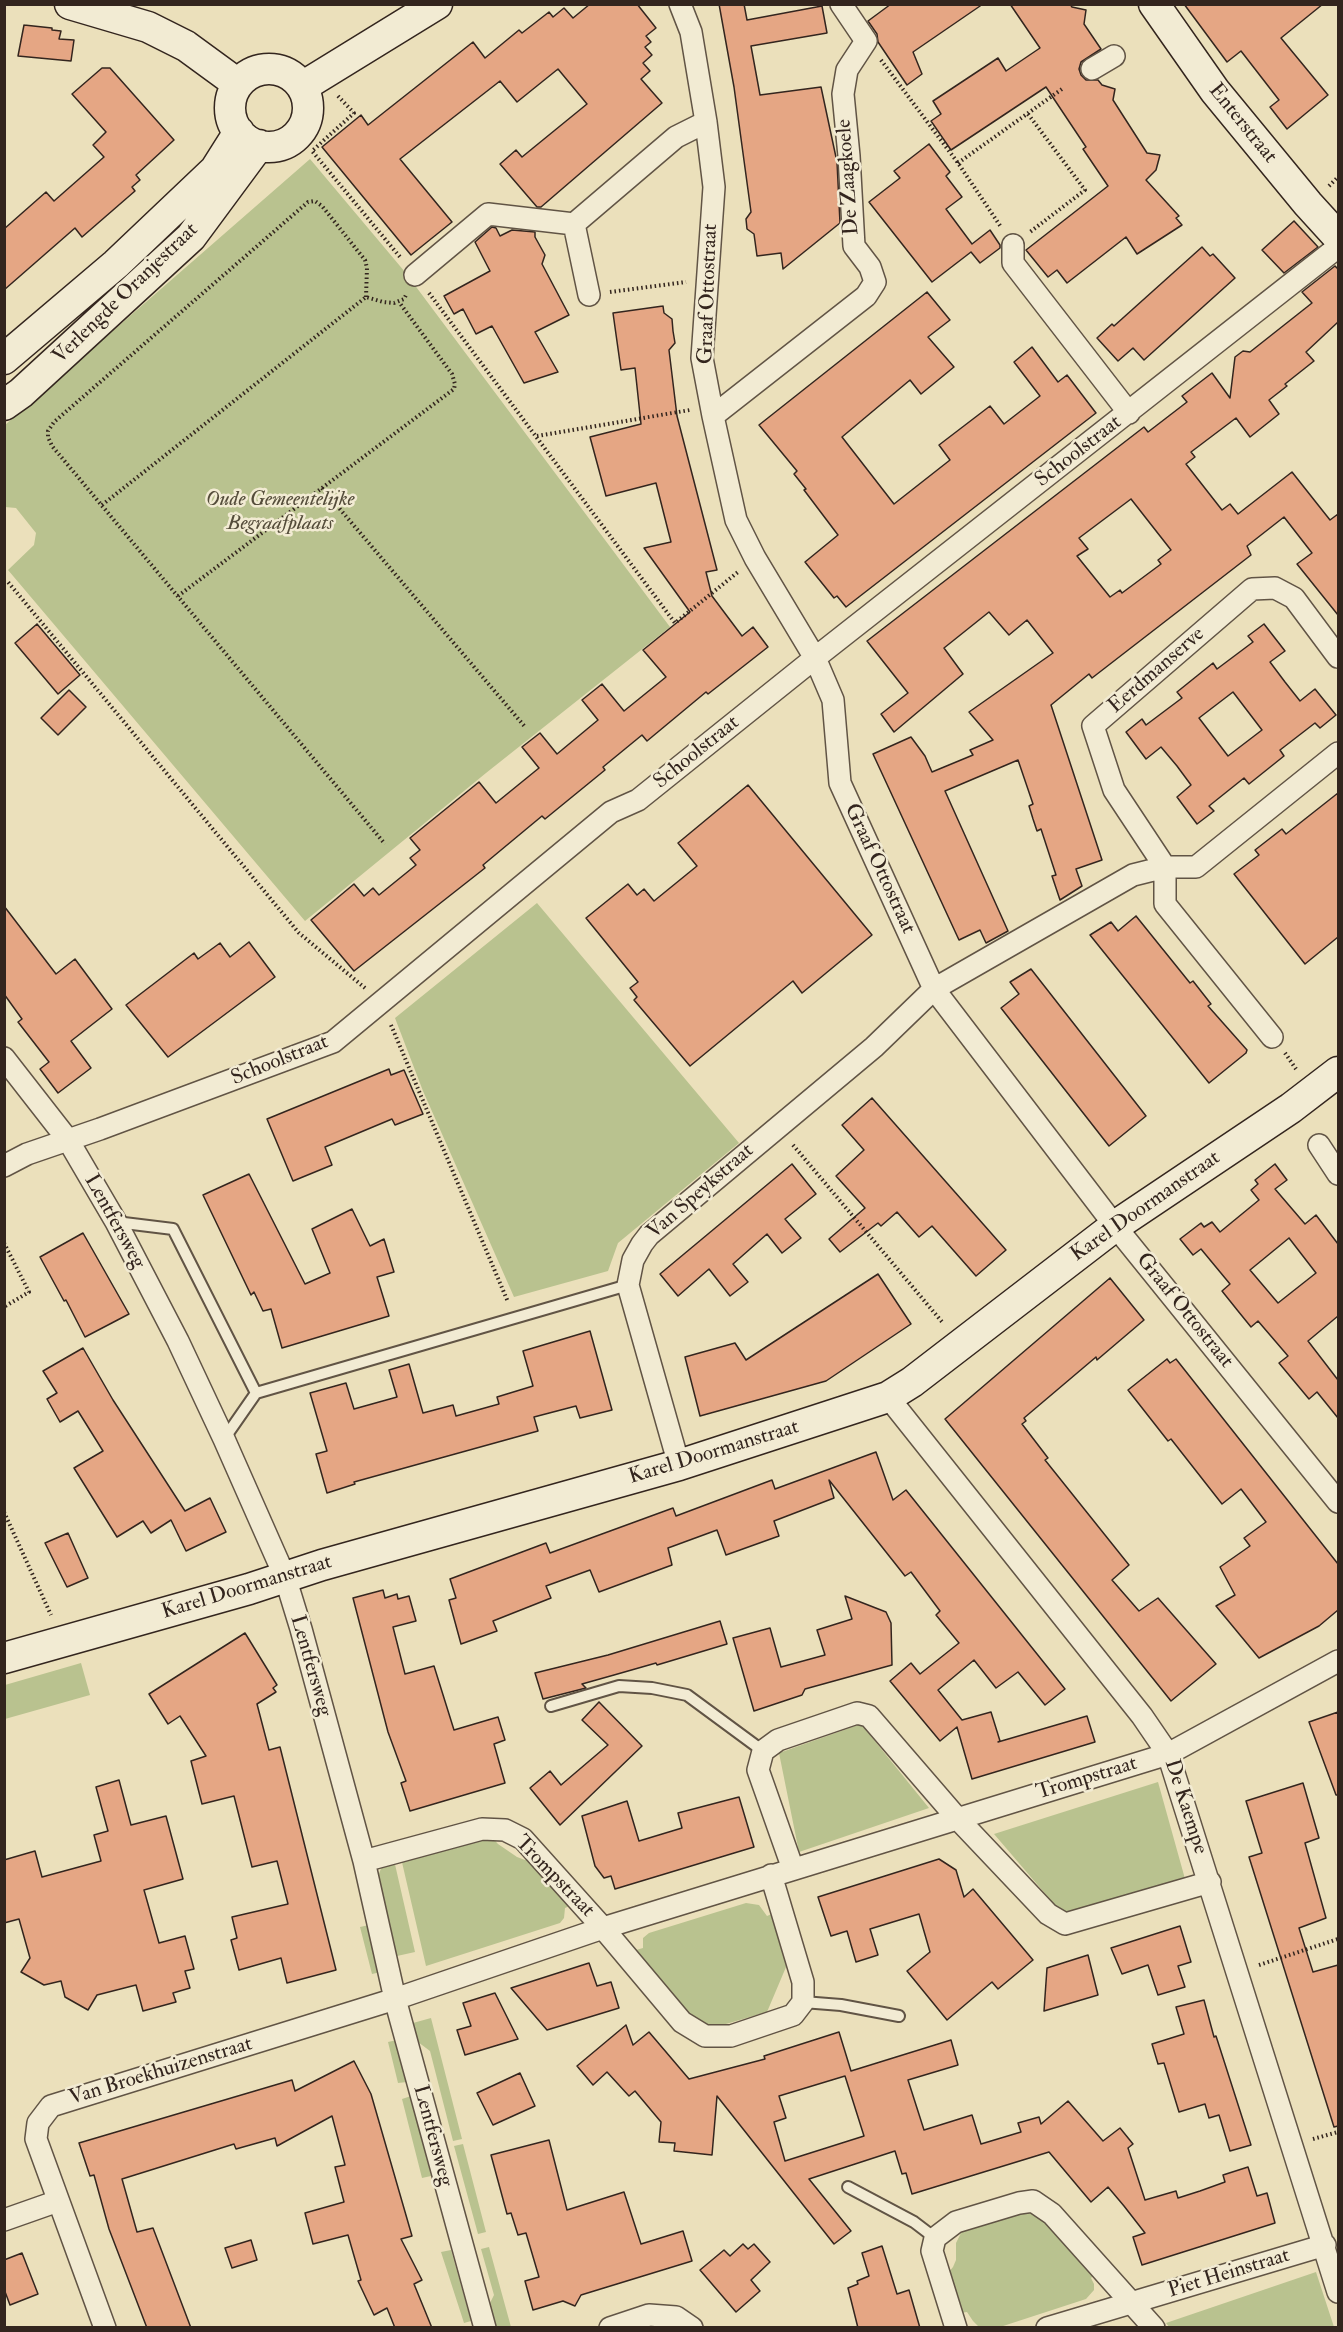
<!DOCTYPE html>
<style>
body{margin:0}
#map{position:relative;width:1343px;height:2332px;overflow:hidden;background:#ebe0bb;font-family:"IM FELL Double Pica",serif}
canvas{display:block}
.frame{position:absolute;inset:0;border:6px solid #33251e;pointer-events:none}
</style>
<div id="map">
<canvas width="1343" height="2332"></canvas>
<div class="frame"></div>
</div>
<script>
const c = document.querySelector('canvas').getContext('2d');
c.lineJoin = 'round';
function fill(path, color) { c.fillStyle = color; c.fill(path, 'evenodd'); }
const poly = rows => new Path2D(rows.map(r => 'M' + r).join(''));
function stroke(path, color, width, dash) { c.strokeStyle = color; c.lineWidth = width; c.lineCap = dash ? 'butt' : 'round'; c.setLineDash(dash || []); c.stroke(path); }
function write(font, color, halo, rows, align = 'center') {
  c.font = font + ' "IM FELL Double Pica",serif'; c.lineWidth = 5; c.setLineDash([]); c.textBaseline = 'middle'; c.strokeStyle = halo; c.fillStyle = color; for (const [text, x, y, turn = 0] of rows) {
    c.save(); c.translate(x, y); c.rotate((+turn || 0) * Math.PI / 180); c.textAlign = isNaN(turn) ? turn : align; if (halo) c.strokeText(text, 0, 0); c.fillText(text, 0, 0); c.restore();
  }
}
fill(poly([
 [310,159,405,272,670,627,486,773,305,921,8,570,34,545,36,533,16,508,5,507,5,425],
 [537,903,739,1143,618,1243,608,1271,514,1297,423,1091,395,1018],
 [81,1663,90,1695,5,1719,5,1685],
 [861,1724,929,1808,799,1852,779,1753],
 [1158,1782,1187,1886,1066,1918,994,1834],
 [487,1832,498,1844,517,1857,525,1860,535,1860,572,1905,565,1908,564,1918,560,1923,426,1966,401,1858],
 [394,1860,415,1952,397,1956,378,1876,382,1866],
 [746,1903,759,1905,767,1916,774,1913,789,1960,767,2012,719,2026,702,2024,692,2018,636,1950,643,1948,643,1938,649,1933],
 [369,1925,381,1972,372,1974,360,1927],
 [431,2018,462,2139,453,2141,430,2051,418,2042,413,2023],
 [397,2040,407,2082,398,2083,388,2042],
 [411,2096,431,2176,422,2178,402,2099],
 [463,2144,486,2232,478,2234,454,2146],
 [1037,2209,1096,2273,1091,2278,1094,2284,1094,2290,1086,2299,997,2328,978,2326,973,2321,967,2312,960,2313,948,2273,953,2267,956,2260,956,2243,961,2233,969,2225],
 [489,2247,511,2327,495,2327,488,2307,494,2295,481,2249],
 [451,2250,471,2321,464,2323,441,2252],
 [1316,2272,1334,2327,1170,2328,1166,2323]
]), '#b9c28f');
const building = poly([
 [590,4,637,4,656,28,646,36,651,42,645,47,652,55,643,63,650,71,641,79,662,103,541,207,537,207,500,164,516,150,522,157,587,104,558,69,517,102,500,81,400,159,452,222,411,255,322,147,361,115,368,125,473,42,485,58,519,30,522,33,549,12,553,17,564,8,573,18,590,4],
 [719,4,744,4,747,20,822,6,827,33,751,46,760,95,821,87,837,162,840,223,783,269,781,253,757,256,754,234,747,229,746,219,751,212,734,87,719,4],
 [891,4,983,4,913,52,922,74,907,85,878,42,877,34,868,21,891,4],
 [1010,4,1070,4,1072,7,1086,10,1084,24,1101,49,1081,62,1079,69,1081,75,1086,80,1098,80,1102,85,1115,89,1113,100,1147,153,1160,155,1156,170,1146,180,1179,216,1176,218,1182,225,1137,254,1126,237,1067,283,1057,270,1048,277,1026,250,1108,186,1083,149,1086,147,1046,87,951,150,931,121,941,114,933,101,998,58,1006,71,1040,48,1010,4],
 [1184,4,1323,4,1281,38,1328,95,1287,129,1270,107,1279,100,1241,51,1227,62,1184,4],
 [24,25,52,28,52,30,61,31,59,39,74,40,71,61,18,56,24,25],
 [102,68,110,68,174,140,136,175,140,180,132,187,135,191,82,237,75,228,4,290,4,229,46,192,54,201,104,157,93,145,106,132,72,94,102,68],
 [929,144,950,172,946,176,962,197,946,209,972,244,990,230,1000,245,1000,248,980,263,971,252,932,282,869,202,900,178,894,171,929,144],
 [1294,221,1318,247,1284,273,1262,250,1294,221],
 [492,227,496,228,500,236,512,230,535,232,535,237,545,255,542,264,569,315,535,332,558,372,524,383,492,326,476,334,463,309,454,314,444,296,490,271,475,242,492,227],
 [1202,247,1210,256,1213,254,1235,278,1144,360,1133,348,1118,361,1097,338,1112,324,1114,326,1202,247],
 [1335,266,1338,269,1338,322,1306,352,1314,361,1285,384,1287,386,1269,400,1279,414,1250,437,1236,418,1191,452,1195,457,1186,464,1222,510,1230,504,1238,514,1292,472,1330,520,1338,514,1338,615,1297,564,1312,553,1284,517,1247,546,1251,555,1092,678,1089,674,1051,705,1102,860,1076,869,1082,886,1060,900,1052,876,1056,875,1041,829,1037,831,1033,819,1029,806,1033,804,1018,760,945,791,1008,931,986,943,980,930,959,940,873,754,911,737,925,756,932,772,973,755,970,750,993,740,969,712,1053,653,1027,620,1009,635,989,612,944,648,963,674,894,732,881,714,908,693,867,641,1144,427,1148,432,1187,402,1182,396,1212,373,1230,398,1235,357,1243,351,1250,352,1312,303,1302,292,1335,266],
 [1131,499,1171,550,1158,560,1161,564,1122,593,1120,590,1110,597,1077,556,1088,549,1079,538,1131,499],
 [927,292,950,320,928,337,954,367,921,394,910,380,842,437,894,504,950,460,939,445,990,406,1004,424,1040,396,1014,362,1032,347,1058,382,1067,375,1096,413,846,607,837,596,834,598,805,562,838,535,804,490,806,489,794,474,797,471,759,425,927,292],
 [663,306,664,313,672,319,673,331,675,343,669,350,677,416,717,570,706,572,712,596,742,636,753,627,768,647,708,694,706,692,647,741,642,735,603,767,605,770,545,819,542,816,483,865,485,868,354,971,311,920,354,884,364,896,373,888,379,895,416,865,410,858,420,850,410,838,479,782,496,803,539,768,522,747,540,733,557,754,598,720,582,700,602,684,624,711,666,677,643,650,690,612,644,548,671,542,656,483,606,496,590,437,641,424,635,368,621,370,613,313,663,306],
 [37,624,80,675,58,694,15,643,37,624],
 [1264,624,1285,651,1270,662,1285,682,1300,701,1315,689,1336,715,1320,728,1315,723,1280,750,1284,756,1249,784,1244,778,1209,806,1214,811,1197,824,1177,797,1191,785,1177,766,1161,747,1146,759,1126,732,1142,719,1146,725,1182,698,1177,692,1213,663,1217,669,1253,642,1248,636,1264,624],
 [1233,692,1262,730,1228,756,1199,718,1233,692],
 [69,690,86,707,58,735,41,718,69,690],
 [748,785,872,935,802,993,793,981,690,1066,634,1000,637,997,630,988,638,982,586,918,628,884,637,895,644,889,654,901,697,866,678,843,748,785],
 [1338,793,1338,937,1305,964,1234,874,1259,855,1255,850,1282,829,1286,834,1338,793],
 [4,906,56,974,75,959,112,1009,71,1041,91,1068,58,1093,40,1069,49,1062,18,1022,22,1019,4,994,4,906],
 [1136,916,1190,983,1193,981,1211,1004,1208,1006,1247,1050,1246,1053,1209,1083,1090,935,1111,922,1118,931,1136,916],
 [249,942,275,977,168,1057,126,1005,194,953,198,959,220,943,230,957,249,942],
 [1031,969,1146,1116,1109,1146,1001,1008,1019,994,1010,982,1031,969],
 [389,1069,391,1075,404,1070,423,1114,395,1125,392,1119,325,1147,332,1165,293,1181,267,1119,389,1069],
 [872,1098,1006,1250,976,1276,932,1226,919,1237,897,1212,881,1226,878,1223,840,1252,829,1239,865,1208,836,1176,864,1150,842,1125,872,1098],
 [792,1164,816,1194,785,1219,801,1238,782,1253,767,1234,733,1264,748,1282,730,1296,709,1269,678,1296,660,1274,792,1164],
 [1275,1164,1287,1180,1275,1189,1305,1224,1316,1215,1338,1244,1338,1316,1308,1341,1338,1380,1338,1418,1317,1392,1309,1399,1279,1363,1288,1356,1258,1321,1251,1327,1238,1311,1222,1291,1230,1284,1201,1249,1193,1255,1180,1239,1201,1223,1204,1227,1212,1222,1220,1232,1259,1200,1251,1190,1258,1184,1255,1180,1275,1164],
 [1289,1238,1316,1273,1278,1303,1250,1270,1289,1238],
 [249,1174,305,1284,330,1273,312,1229,352,1209,370,1246,384,1239,394,1272,377,1277,389,1316,282,1348,271,1309,263,1311,254,1292,251,1295,203,1195,249,1174],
 [83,1233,129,1314,85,1337,66,1300,64,1301,40,1257,83,1233],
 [878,1274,911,1324,826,1381,700,1416,685,1357,735,1343,746,1360,878,1274],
 [1110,1278,1144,1320,1097,1360,1096,1357,1024,1418,1026,1421,1022,1424,1048,1458,1045,1460,1129,1565,1112,1580,1139,1611,1158,1598,1216,1664,1171,1701,945,1419,1110,1278],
 [590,1331,612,1410,580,1418,576,1406,534,1417,538,1431,354,1482,355,1484,327,1493,316,1454,327,1451,310,1393,346,1383,354,1409,397,1397,389,1370,409,1364,423,1413,453,1405,456,1416,499,1404,497,1397,533,1386,523,1351,590,1331],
 [83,1348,113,1400,185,1511,210,1498,226,1532,186,1551,171,1520,151,1533,143,1521,117,1537,74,1468,103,1451,78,1411,60,1422,47,1399,57,1393,43,1371,83,1348],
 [1167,1359,1170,1363,1176,1359,1338,1564,1338,1610,1319,1626,1259,1658,1216,1606,1235,1595,1220,1567,1250,1546,1244,1538,1266,1522,1241,1489,1222,1504,1171,1439,1168,1441,1128,1390,1167,1359],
 [876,1452,893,1500,906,1490,1065,1689,1045,1705,1018,1672,996,1688,974,1660,938,1690,962,1720,991,1712,1000,1741,998,1742,1087,1716,1095,1742,972,1779,957,1727,940,1741,890,1681,911,1663,920,1674,959,1643,936,1615,940,1611,911,1572,905,1576,829,1480,834,1498,774,1521,779,1536,726,1555,717,1530,668,1548,672,1565,599,1592,590,1570,546,1586,551,1598,493,1621,497,1631,461,1644,449,1600,456,1598,450,1579,546,1543,550,1553,673,1508,676,1516,772,1480,775,1489,876,1452],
 [68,1533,88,1578,67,1587,45,1543,68,1533],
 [383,1590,385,1598,397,1594,398,1599,409,1596,416,1621,393,1627,405,1674,434,1666,454,1730,498,1717,505,1740,494,1744,505,1783,410,1811,401,1783,406,1781,388,1732,353,1598,383,1590],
 [845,1596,886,1612,891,1623,892,1665,805,1689,802,1695,754,1711,733,1638,770,1628,781,1667,825,1655,817,1630,852,1619,845,1596],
 [720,1621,727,1644,657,1665,656,1663,614,1675,582,1684,586,1688,543,1699,535,1673,608,1655,720,1621],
 [245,1633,277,1685,273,1688,276,1692,257,1704,269,1750,280,1747,336,1970,287,1983,281,1958,239,1970,231,1940,237,1938,232,1917,288,1904,277,1861,252,1867,234,1796,202,1804,191,1761,206,1756,180,1716,168,1724,149,1694,245,1633],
 [599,1702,642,1746,560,1825,530,1788,550,1771,561,1785,608,1745,582,1720,599,1702],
 [1338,1712,1338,1795,1336,1795,1309,1722,1338,1712],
 [119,1780,131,1825,166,1816,183,1879,144,1890,159,1943,185,1936,194,1969,185,1971,190,1988,173,1993,176,2002,143,2011,136,1985,97,1995,88,2010,65,1997,61,1981,44,1985,21,1972,30,1958,19,1919,4,1923,4,1860,35,1851,42,1877,101,1861,94,1835,108,1831,96,1787,119,1780],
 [1303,1783,1319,1838,1305,1843,1326,1918,1299,1928,1313,1972,1338,1965,1338,2126,1334,2127,1249,1857,1262,1853,1246,1801,1303,1783],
 [739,1797,754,1847,615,1889,611,1876,604,1878,595,1866,582,1816,627,1801,639,1841,682,1828,678,1813,739,1797],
 [939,1859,956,1870,964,1897,973,1889,1033,1960,998,1989,992,1982,947,2020,907,1971,930,1952,919,1914,870,1929,878,1955,856,1962,847,1931,831,1936,818,1897,939,1859],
 [1180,1926,1191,1962,1178,1966,1185,1987,1158,1995,1148,1965,1122,1974,1111,1948,1180,1926],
 [1088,1955,1098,1995,1044,2011,1047,1968,1088,1955],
 [589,1963,597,1986,611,1982,619,2008,547,2030,511,1988,589,1963],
 [495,1993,518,2039,465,2055,457,2030,471,2026,463,2003,495,1993],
 [1204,2000,1214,2037,1216,2036,1251,2145,1230,2151,1219,2115,1209,2118,1205,2104,1179,2112,1164,2063,1158,2064,1152,2044,1184,2034,1176,2007,1204,2000],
 [626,2025,633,2045,649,2032,689,2079,765,2059,764,2056,839,2032,851,2071,951,2040,958,2065,908,2080,924,2130,972,2115,981,2144,1021,2132,1018,2123,1039,2117,1041,2124,1068,2101,1103,2141,1120,2128,1133,2144,1128,2148,1145,2200,1176,2191,1178,2198,1200,2191,1225,2182,1223,2175,1248,2167,1257,2196,1267,2193,1275,2223,1142,2265,1133,2237,1145,2233,1124,2206,1108,2187,1091,2202,1049,2152,912,2194,906,2173,902,2174,895,2151,809,2179,851,2231,834,2244,717,2096,712,2155,674,2151,675,2143,659,2142,661,2122,635,2091,629,2096,607,2072,593,2085,577,2066,626,2025],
 [845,2076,864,2136,785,2161,774,2122,786,2118,779,2096,845,2076],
 [354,2061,371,2094,412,2236,401,2239,422,2280,414,2284,432,2328,395,2328,387,2308,374,2315,358,2281,361,2280,348,2235,313,2244,305,2213,344,2202,335,2167,345,2165,332,2116,277,2146,275,2138,236,2149,234,2144,122,2179,137,2232,153,2228,191,2328,147,2328,109,2229,94,2175,90,2176,79,2143,292,2080,295,2091,354,2061],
 [520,2073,535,2106,493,2125,477,2093,520,2073],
 [549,2140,567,2210,624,2192,641,2244,683,2231,692,2261,581,2295,575,2306,563,2301,533,2310,525,2281,539,2277,526,2233,518,2235,511,2213,507,2214,491,2155,549,2140],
 [251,2240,257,2260,232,2268,225,2248,251,2240],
 [743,2244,748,2249,754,2244,770,2262,751,2280,760,2291,736,2312,700,2270,724,2250,730,2256,743,2244],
 [882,2246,897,2294,909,2290,920,2328,858,2328,848,2288,858,2284,857,2281,869,2276,862,2253,882,2246],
 [22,2253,38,2294,10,2305,4,2289,4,2260,22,2253]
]);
fill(building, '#e5a684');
stroke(building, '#33251e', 1.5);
const lane = poly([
 [116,1222,173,1229,256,1393,224,1439],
 [256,1393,628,1285],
 [551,1706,619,1686,652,1688,687,1695,763,1751],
 [803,2002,841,2005,899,2016],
 [848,2187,914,2222,935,2238]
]);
const street = poly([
 [680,4,691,32,706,122,714,187,702,358,713,416,736,520,755,558,815,658,833,700,840,783,934,989,1115,1226,1338,1502],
 [1092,69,1114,56],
 [574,224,589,295],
 [1013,245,1013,263,1129,413],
 [415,275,488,214,574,224,676,137,706,122],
 [713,416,866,296,875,282,870,267,854,246,849,156,843,94,847,70,866,41,841,4],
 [1272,1037,1165,904,1165,867,1196,867,1338,753],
 [4,1058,68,1140,116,1222,178,1341,224,1439,285,1577,301,1629,364,1861,395,1999,485,2328],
 [1319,1145,1338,1174],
 [4,1166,27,1154,100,1129,333,1042,611,812,638,800,815,658,1338,247],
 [888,1397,1142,1716,1168,1754,1338,2292],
 [679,1465,628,1285,633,1260,642,1244,649,1235,874,1047,934,989,1133,875,1165,867,1114,790,1093,726,1252,589,1275,588,1294,598,1338,657],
 [364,1861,482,1829,505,1830,523,1839,603,1928,682,2022,705,2036,731,2036,793,2015,803,2002,803,1982,771,1875],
 [793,1869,758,1770,763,1751,778,1740,857,1713,869,1716,957,1818,1048,1914,1065,1924,1210,1882],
 [4,2220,58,2201],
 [105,2328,36,2139,38,2123,51,2106,395,1999,603,1928,1168,1754,1338,1661],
 [610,2328,649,2315,676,2317,692,2328],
 [956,2328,932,2251,935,2238,956,2222,1019,2203,1033,2201,1052,2214,1154,2328],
 [1047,2328,1325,2245]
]);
const secondary = poly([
 [70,4,148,27,186,46,238,84],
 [1154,4,1215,91,1308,204,1338,237],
 '230 108a39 39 0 1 1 78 0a39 39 0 1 1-78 0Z',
 [302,87,437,4],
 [4,359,116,264,215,170,239,132],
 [4,405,21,393,191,237,259,145],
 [4,1658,249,1589,322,1565,679,1465,888,1397,912,1382,1115,1226,1291,1108,1338,1072]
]);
stroke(lane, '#615445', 14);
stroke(street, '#615445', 24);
stroke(secondary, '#33251e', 33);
stroke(poly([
 [881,60,958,163,1001,227],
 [338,96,354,113,312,151,400,257],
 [1028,114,1085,190,1030,232],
 [958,163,1062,89],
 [1329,186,1338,177],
 [610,292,686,282],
 [429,293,675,623,738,572],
 [366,297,367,268,365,260,322,206,315,201,308,202,54,422,48,431,48,437,52,446,385,844],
 [537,436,690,410],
 [322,488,526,728],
 [102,505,366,297,383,302,394,303,404,299,406,295],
 [4,583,8,582,299,933,365,988],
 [178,596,454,389,455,384,452,374,399,302],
 [391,1025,508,1302],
 [1285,1053,1296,1069],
 [793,1145,943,1323],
 [4,1243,29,1292,4,1307],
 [4,1512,51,1615],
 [1259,1965,1338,1939],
 [1313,2139,1338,2132]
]), '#33251e', 4, [1.5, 3]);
stroke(lane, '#f2ebd3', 10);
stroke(street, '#f2ebd3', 21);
stroke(secondary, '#f2ebd3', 30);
write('21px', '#33251e', '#f2ebd3', [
 ["Enterstraat",1242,124,51],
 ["De Zaagkoele",849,177,-94],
 ["Verlengde Oranjestraat",126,294,-44],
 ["Graaf Ottostraat",709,294,-88],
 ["Schoolstraat",1079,452,-38],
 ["Eerdmanserve",1157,671,-41],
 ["Schoolstraat",697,753,-39],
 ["Graaf Ottostraat",879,869,65],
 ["Schoolstraat",280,1061,-22],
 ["Van Speykstraat",701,1192,-41],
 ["Karel Doormanstraat",1146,1207,-35],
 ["Lentfersweg",114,1222,61],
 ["Graaf Ottostraat",1184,1311,51],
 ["Karel Doormanstraat",714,1453,-17],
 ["Karel Doormanstraat",247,1588,-17],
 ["Lentfersweg",310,1666,74],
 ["Trompstraat",1087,1779,-17],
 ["De Kaempe",1185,1807,72],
 ["Trompstraat",554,1877,46],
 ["Van Broekhuizenstraat",161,2072,-17],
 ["Lentfersweg",432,2136,75],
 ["Piet Heinstraat",1229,2274,-17]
]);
write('italic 21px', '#544c3a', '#f2ebd3', [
 ["Oude Gemeentelijke",280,500],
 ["Begraafplaats",280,524]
]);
</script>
